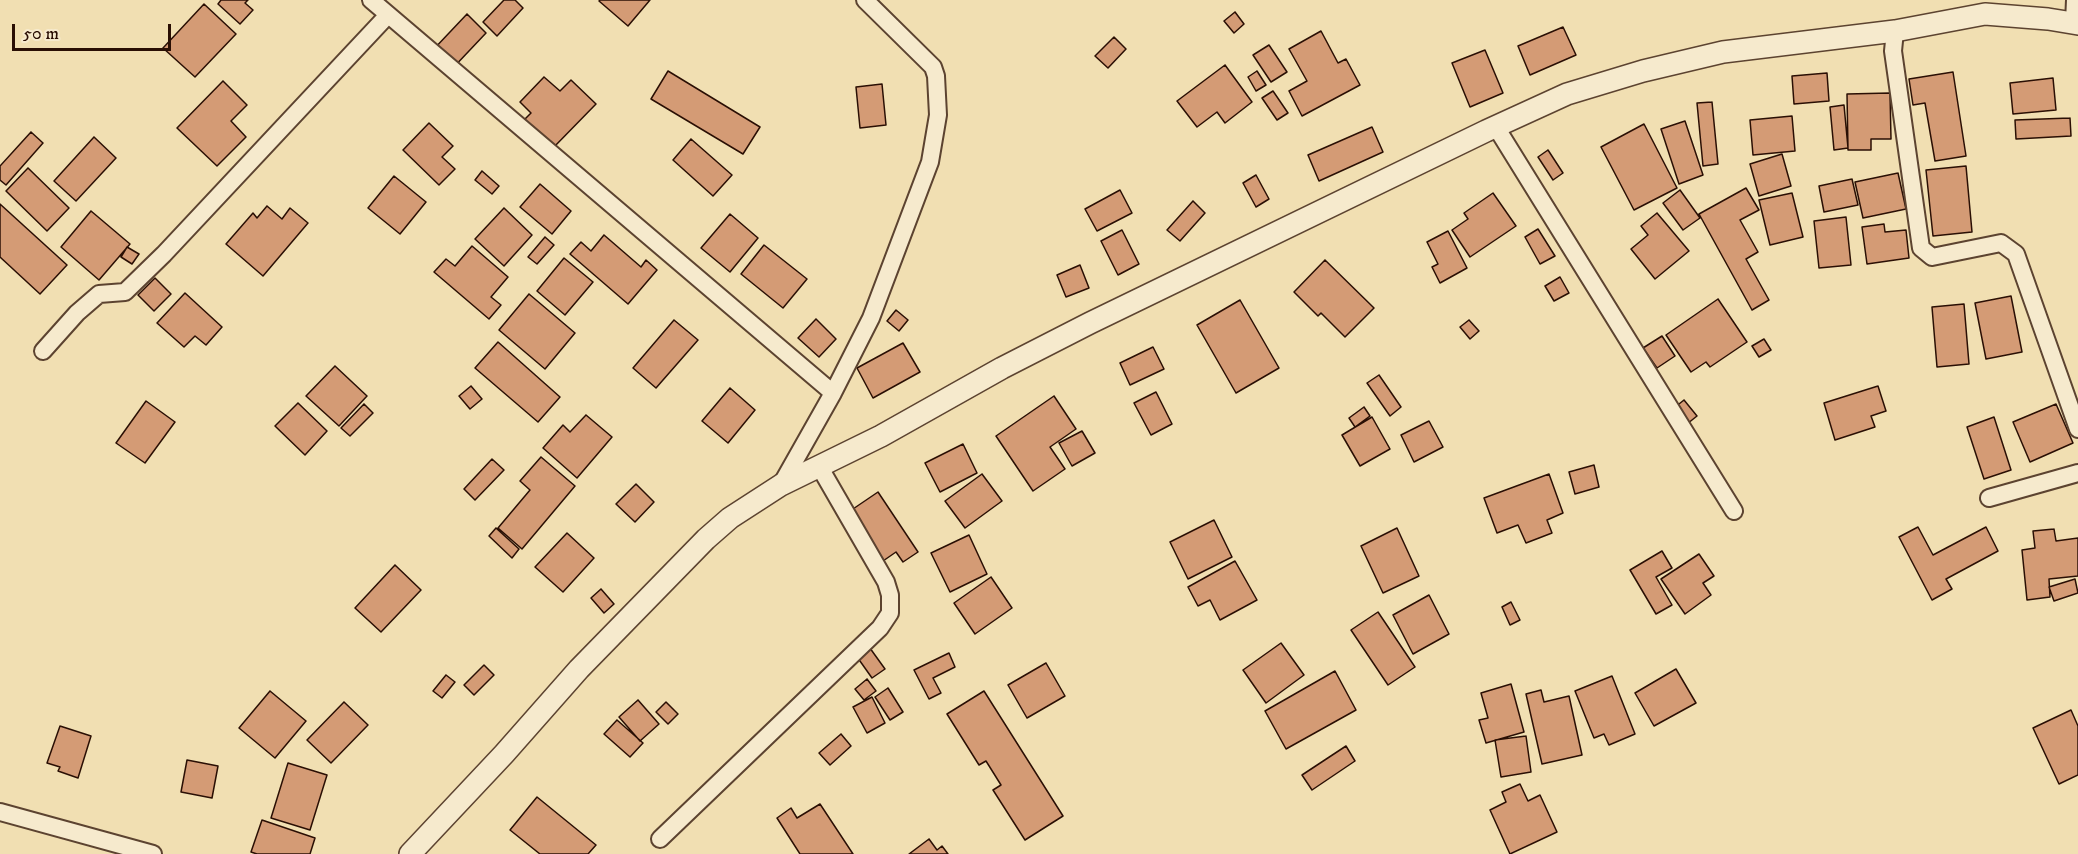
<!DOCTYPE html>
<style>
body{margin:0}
#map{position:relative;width:2078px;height:854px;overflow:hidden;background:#f1dfb2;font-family:"IM FELL DW Pica",serif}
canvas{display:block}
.scale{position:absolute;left:12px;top:24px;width:159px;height:27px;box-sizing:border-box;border:3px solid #2a0f04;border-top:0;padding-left:8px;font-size:18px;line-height:21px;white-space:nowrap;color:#2a0f04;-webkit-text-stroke:4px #f6eacd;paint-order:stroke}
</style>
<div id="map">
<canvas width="2078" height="854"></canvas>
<div class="scale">50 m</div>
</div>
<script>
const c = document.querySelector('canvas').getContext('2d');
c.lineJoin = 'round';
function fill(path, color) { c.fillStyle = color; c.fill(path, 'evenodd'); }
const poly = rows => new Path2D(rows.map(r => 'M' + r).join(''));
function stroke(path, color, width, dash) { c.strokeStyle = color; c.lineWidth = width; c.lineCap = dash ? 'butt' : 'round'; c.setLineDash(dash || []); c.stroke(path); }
const building = poly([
 [221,0,248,0,245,3,253,10,240,24,218,4,221,0],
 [504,0,515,0,523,8,497,36,483,22,504,0],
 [600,0,650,0,628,26,599,1,600,0],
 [204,4,236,34,195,77,163,48,204,4],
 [1235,12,1244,24,1234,33,1224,21,1235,12],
 [467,14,486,33,451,70,432,51,467,14],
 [1563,27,1576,55,1530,75,1518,46,1563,27],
 [1321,31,1338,63,1346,59,1360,85,1302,116,1289,91,1307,81,1289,49,1321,31],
 [1114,37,1126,49,1108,68,1095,56,1114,37],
 [1269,45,1287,72,1271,82,1253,55,1269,45],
 [1485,50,1503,93,1470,107,1452,63,1485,50],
 [1225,65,1252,102,1225,123,1217,112,1197,127,1177,101,1225,65],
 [668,71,760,127,743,154,651,99,668,71],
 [1257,71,1266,85,1256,91,1248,77,1257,71],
 [1953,72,1966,156,1935,161,1925,103,1913,105,1909,79,1953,72],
 [1827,73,1829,101,1794,104,1792,76,1827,73],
 [544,77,560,91,571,80,596,104,553,148,524,120,531,113,520,102,544,77],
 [2053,78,2056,110,2013,114,2010,83,2053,78],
 [223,81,247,105,231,121,246,137,217,166,177,128,223,81],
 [882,84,886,125,860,128,856,87,882,84],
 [1273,91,1288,113,1277,120,1262,98,1273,91],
 [1890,93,1891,139,1871,139,1871,150,1848,150,1847,94,1890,93],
 [1712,102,1718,164,1703,166,1697,103,1712,102],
 [1844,105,1848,148,1834,150,1830,107,1844,105],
 [1792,116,1795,151,1753,155,1750,120,1792,116],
 [2070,118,2071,136,2016,139,2015,120,2070,118],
 [1685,121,1703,175,1679,184,1661,129,1685,121],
 [429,123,453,146,442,157,455,169,439,185,403,150,429,123],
 [1644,124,1677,188,1634,210,1601,147,1644,124],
 [1372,127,1383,152,1319,181,1308,155,1372,127],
 [31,132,43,143,6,185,0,180,0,166,31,132],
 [94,137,116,158,76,201,54,181,94,137],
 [691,139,732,175,713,196,673,160,691,139],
 [1548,150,1563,173,1553,180,1538,157,1548,150],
 [1782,154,1791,186,1759,196,1750,164,1782,154],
 [1966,166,1972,232,1933,236,1926,170,1966,166],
 [28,168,69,208,47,231,6,191,28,168],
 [482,171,499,186,492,194,475,180,482,171],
 [1898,173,1906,209,1863,218,1855,182,1898,173],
 [1256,175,1269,199,1256,207,1243,183,1256,175],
 [394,176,426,202,400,234,368,208,394,176],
 [1852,179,1858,205,1824,212,1819,186,1852,179],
 [540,184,571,211,552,234,520,207,540,184],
 [1746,188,1759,210,1740,220,1758,252,1746,259,1769,300,1752,310,1699,214,1746,188],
 [1120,190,1132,213,1097,231,1085,209,1120,190],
 [1680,190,1700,218,1683,230,1663,203,1680,190],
 [1493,193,1516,226,1470,257,1452,230,1468,219,1464,213,1493,193],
 [1792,193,1803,237,1770,245,1759,200,1792,193],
 [1193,201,1205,213,1180,241,1167,230,1193,201],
 [0,204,67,265,40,294,0,257,0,204],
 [267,206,282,219,290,208,308,223,263,276,226,244,253,213,257,218,267,206],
 [504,208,532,235,504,266,475,239,504,208],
 [91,211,130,244,99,280,61,247,91,211],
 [1657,213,1689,251,1655,279,1631,249,1648,235,1641,226,1657,213],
 [730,214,758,238,730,272,701,248,730,214],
 [1846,217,1851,265,1819,268,1814,221,1846,217],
 [1884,224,1885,232,1906,230,1909,258,1867,264,1862,227,1884,224],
 [1538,229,1555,256,1540,264,1525,237,1538,229],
 [1122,230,1139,264,1118,275,1101,241,1122,230],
 [1448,231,1467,268,1440,283,1432,267,1438,264,1427,242,1448,231],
 [604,235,641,267,646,260,657,270,628,304,570,254,581,242,591,251,604,235],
 [545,237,554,245,537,264,528,257,545,237],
 [764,245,807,279,783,308,741,274,764,245],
 [472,246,508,277,491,297,501,305,489,319,434,272,446,259,455,266,472,246],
 [127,247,139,254,132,264,121,257,127,247],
 [564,258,593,282,565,315,537,291,564,258],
 [1325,260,1374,308,1345,337,1321,313,1318,316,1294,292,1325,260],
 [1080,265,1089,288,1066,297,1057,275,1080,265],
 [1560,277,1569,293,1554,301,1545,286,1560,277],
 [155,278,171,294,154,311,138,295,155,278],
 [185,293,222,327,206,345,195,336,184,347,157,323,185,293],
 [529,294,575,333,545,369,499,330,529,294],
 [2011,296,2022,352,1986,359,1975,303,2011,296],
 [1718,299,1747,342,1710,367,1706,362,1691,372,1666,335,1718,299],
 [1240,300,1279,368,1236,393,1197,325,1240,300],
 [1964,304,1969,364,1937,367,1932,307,1964,304],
 [896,310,908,320,899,331,887,321,896,310],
 [816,319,836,339,819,357,798,338,816,319],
 [674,320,698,340,656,388,633,368,674,320],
 [1469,320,1479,331,1470,339,1460,327,1469,320],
 [1662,336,1675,356,1657,368,1643,348,1662,336],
 [1764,339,1771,350,1759,357,1752,346,1764,339],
 [498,342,560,397,538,422,475,368,498,342],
 [903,343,920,372,873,398,857,368,903,343],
 [1153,347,1164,369,1130,385,1120,363,1153,347],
 [335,366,367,396,339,426,306,396,335,366],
 [1379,375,1401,407,1390,416,1367,383,1379,375],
 [471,386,482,399,470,409,459,396,471,386],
 [1878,386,1886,411,1871,416,1875,427,1835,440,1824,403,1878,386],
 [730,388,755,410,728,443,702,421,730,388],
 [1156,392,1172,424,1151,435,1134,403,1156,392],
 [1054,396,1076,429,1050,447,1065,469,1033,491,996,436,1054,396],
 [1684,400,1697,416,1687,424,1674,408,1684,400],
 [146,401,175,422,145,463,116,443,146,401],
 [298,403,327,431,305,455,275,426,298,403],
 [364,404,373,413,350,436,341,428,364,404],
 [2056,404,2073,443,2030,462,2013,422,2056,404],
 [1364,407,1370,416,1355,427,1349,418,1364,407],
 [586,415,612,437,577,478,543,448,563,425,570,432,586,415],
 [1372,417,1390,449,1360,466,1342,435,1372,417],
 [1994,417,2011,470,1984,479,1967,427,1994,417],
 [1429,421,1443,447,1414,462,1401,435,1429,421],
 [1082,431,1095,453,1072,466,1059,443,1082,431],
 [963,444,977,473,940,492,925,463,963,444],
 [541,457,575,486,522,549,498,528,530,490,520,481,541,457],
 [492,459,504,470,475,500,464,489,492,459],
 [1594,465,1599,487,1575,494,1569,472,1594,465],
 [982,474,1002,501,965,528,945,501,982,474],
 [1549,474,1563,513,1547,520,1552,533,1526,543,1518,525,1497,533,1484,498,1549,474],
 [636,484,654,502,635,522,616,504,636,484],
 [878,492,918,552,903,562,896,552,883,561,850,511,878,492],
 [1214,520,1232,557,1188,579,1170,542,1214,520],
 [1918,527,1933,555,1986,527,1998,551,1946,579,1952,589,1932,600,1899,537,1918,527],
 [496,528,519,549,512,558,489,536,496,528],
 [1397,528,1419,576,1383,593,1361,546,1397,528],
 [2054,529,2056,541,2078,538,2078,576,2049,579,2050,597,2027,600,2022,550,2035,548,2033,531,2054,529],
 [567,533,594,558,563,592,535,567,567,533],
 [969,535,987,574,950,592,931,553,969,535],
 [1662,551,1672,568,1656,577,1672,605,1656,614,1630,570,1662,551],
 [1699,554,1714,576,1703,583,1711,595,1685,614,1661,579,1699,554],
 [1235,561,1257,600,1220,620,1210,600,1198,606,1188,587,1235,561],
 [395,565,421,590,381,632,355,608,395,565],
 [991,577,1012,608,975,634,954,603,991,577],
 [2075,579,2078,593,2054,601,2049,587,2075,579],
 [601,589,614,604,604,613,591,598,601,589],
 [1429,595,1449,634,1413,654,1393,615,1429,595],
 [1511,602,1520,620,1510,625,1502,607,1511,602],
 [1378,612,1415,667,1388,685,1351,630,1378,612],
 [1281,643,1304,675,1266,703,1243,670,1281,643],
 [867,644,885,669,872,678,855,654,867,644],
 [949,653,955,667,933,678,941,693,929,699,914,670,949,653],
 [1046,663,1065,696,1027,718,1008,685,1046,663],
 [484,665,494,675,474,695,464,685,484,665],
 [1676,669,1696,703,1654,726,1635,693,1676,669],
 [1335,671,1356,710,1286,749,1265,711,1335,671],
 [446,675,455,682,442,698,433,691,446,675],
 [1612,676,1635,734,1609,745,1604,734,1594,738,1575,691,1612,676],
 [867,679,876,691,864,700,855,689,867,679],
 [1511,684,1524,732,1486,743,1479,720,1488,718,1481,693,1511,684],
 [888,688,903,712,890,720,875,697,888,688],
 [1541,690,1544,702,1569,696,1582,755,1542,764,1526,694,1541,690],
 [270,691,306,721,275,758,239,728,270,691],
 [984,691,1063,816,1025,840,993,790,1001,785,986,761,979,765,947,714,984,691],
 [872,697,885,723,867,733,853,707,872,697],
 [638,700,659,724,640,741,619,717,638,700],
 [344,702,368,725,331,763,307,740,344,702],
 [666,702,678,714,668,724,656,712,666,702],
 [2071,710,2078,726,2078,775,2059,784,2033,728,2071,710],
 [617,720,643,743,630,757,604,734,617,720],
 [60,726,91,736,78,778,58,771,60,767,47,763,60,726],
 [841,734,851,746,830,765,819,753,841,734],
 [1526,736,1531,772,1501,777,1495,740,1526,736],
 [1346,746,1355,761,1312,790,1302,775,1346,746],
 [187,760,218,766,212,798,181,792,187,760],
 [288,763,327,775,310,830,271,818,288,763],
 [1520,784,1528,801,1540,795,1557,832,1510,854,1490,810,1506,802,1502,792,1520,784],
 [537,797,596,845,588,854,540,854,510,830,537,797],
 [820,804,853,854,800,854,777,818,791,808,797,818,820,804],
 [262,820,315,838,310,854,257,854,251,852,262,820],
 [929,839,937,850,942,846,948,854,909,854,929,839]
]);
fill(building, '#d49b75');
stroke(building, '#2a0f04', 1.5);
const minor = poly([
 [371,0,833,393],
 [2074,22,2075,0],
 [1895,31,1893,51,1921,248,1932,257,2001,243,2016,254,2078,429],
 [1496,127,1734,511],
 [43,351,77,313,99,294,125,292,164,254,387,16],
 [781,485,833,393,871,318,930,162,938,115,936,76,933,67,865,0],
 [1989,498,2078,473],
 [0,812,153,854],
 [660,839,880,628,890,613,890,595,886,582,819,466]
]);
const tertiary = poly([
 [410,854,504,754,579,669,706,539,730,518,781,485,881,436,1002,368,1090,323,1486,131,1567,94,1643,71,1723,52,1895,31,1985,14,2048,19,2078,24]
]);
stroke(minor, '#5c4330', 20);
stroke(tertiary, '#5c4330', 24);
stroke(minor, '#f6eacd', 16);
stroke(tertiary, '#f6eacd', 21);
</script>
